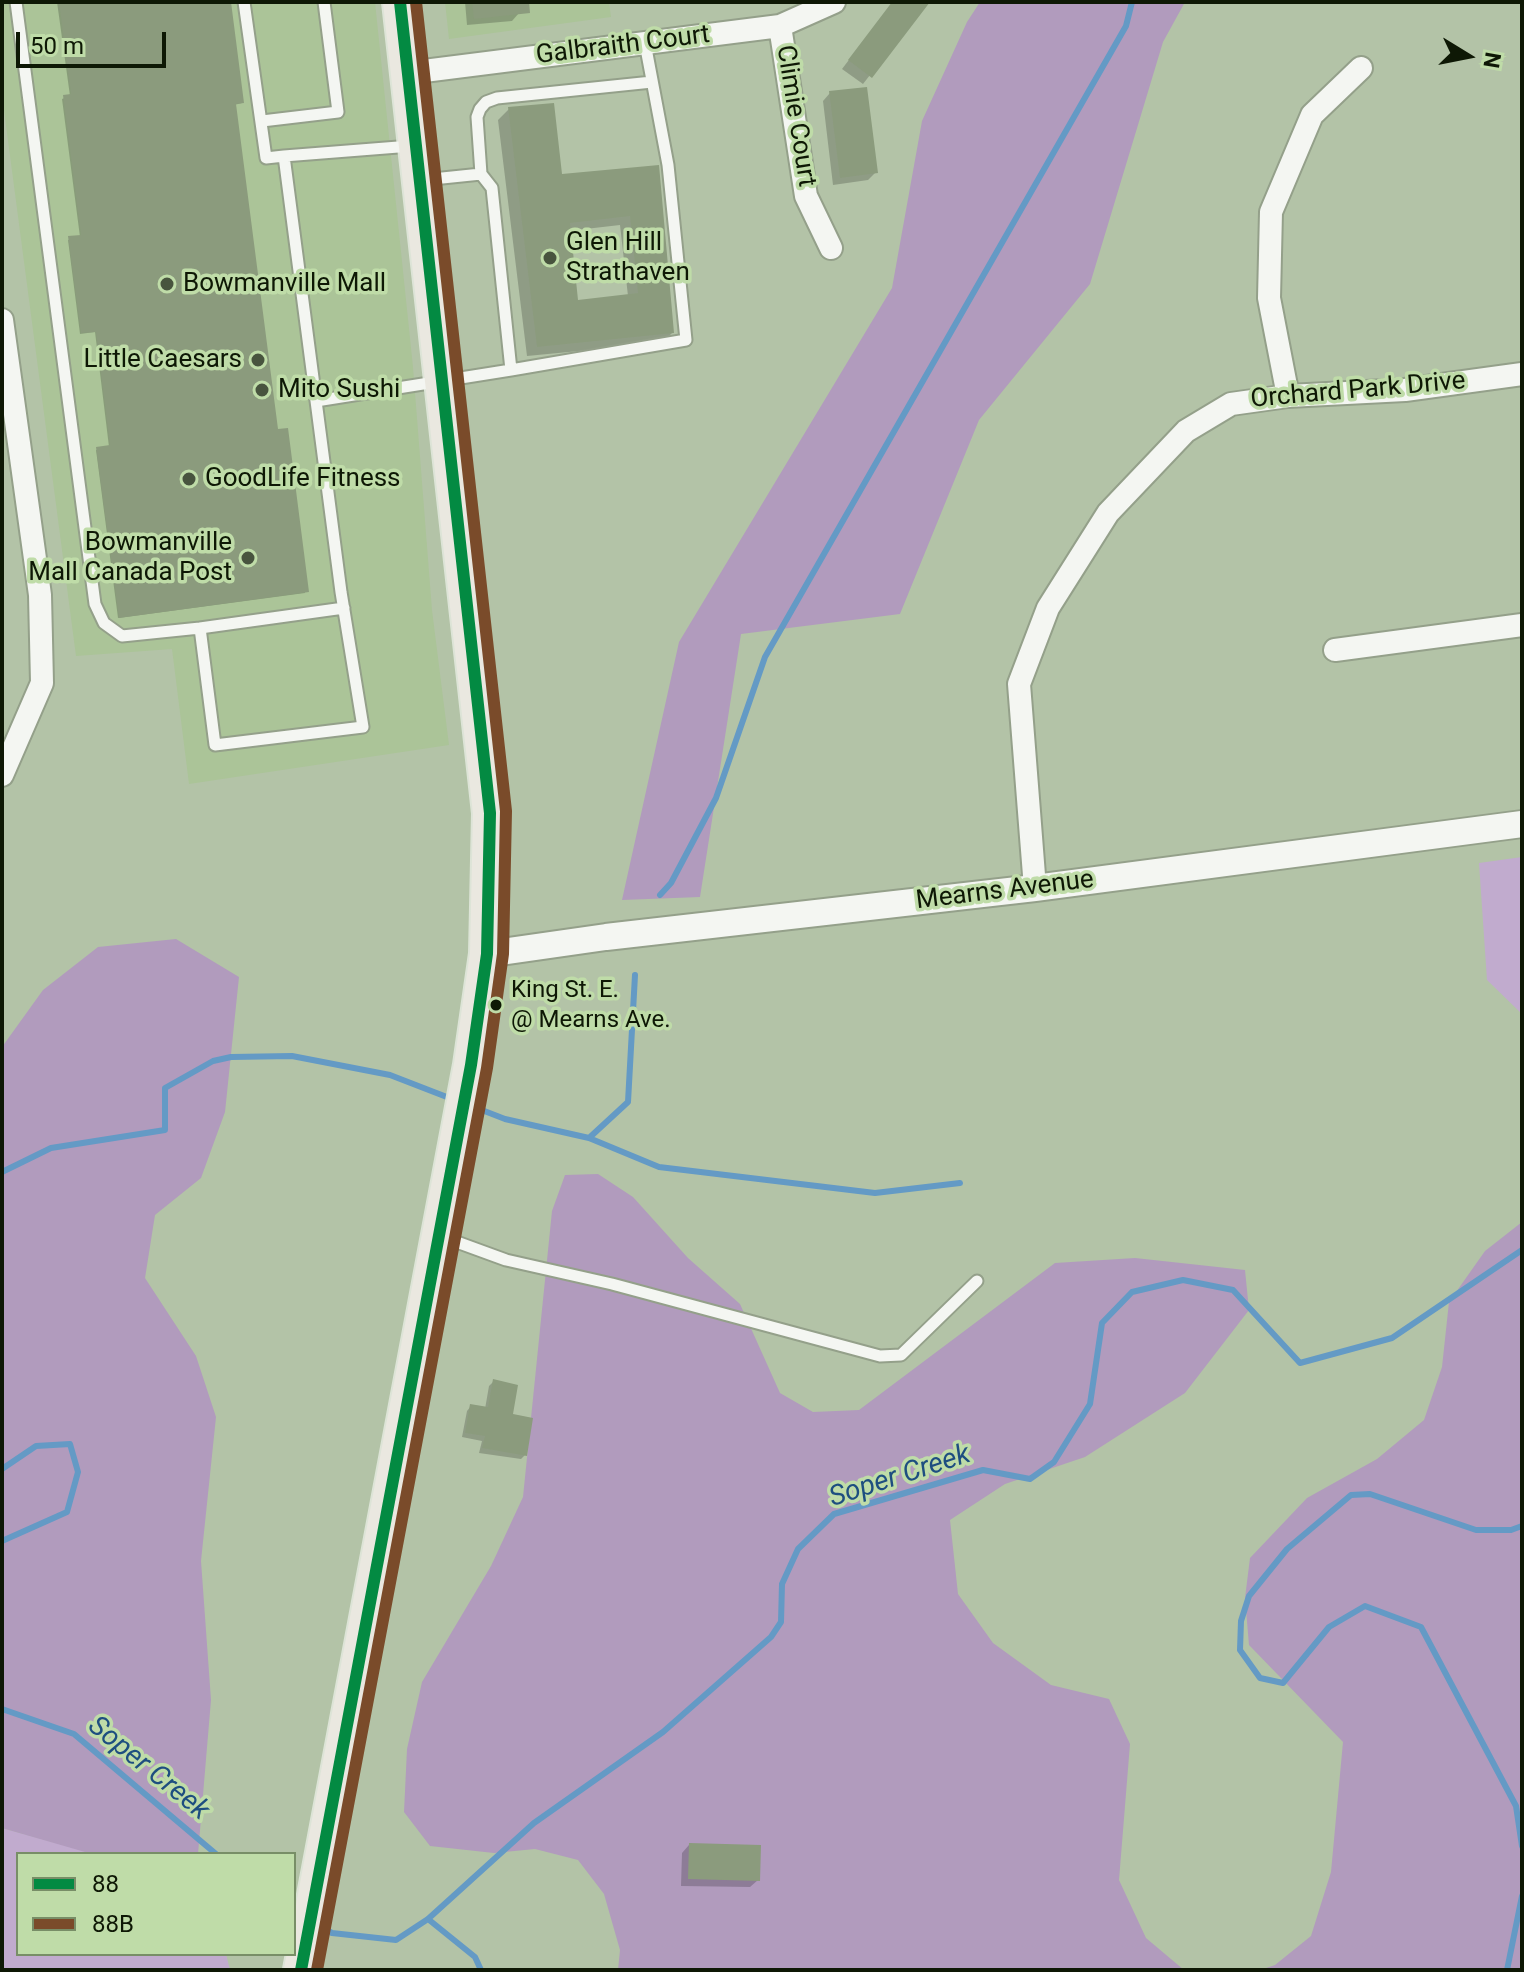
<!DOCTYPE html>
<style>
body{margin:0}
#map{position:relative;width:1524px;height:1972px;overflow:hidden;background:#b3c3a7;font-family:Roboto,sans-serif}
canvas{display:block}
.frame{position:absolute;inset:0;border:4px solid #0e1805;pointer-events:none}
.legend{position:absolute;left:16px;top:1852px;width:280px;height:104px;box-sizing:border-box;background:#bfdca8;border:2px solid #788e67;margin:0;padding:10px 14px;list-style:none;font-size:24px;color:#0e1805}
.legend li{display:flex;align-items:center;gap:16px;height:40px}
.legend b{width:40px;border:2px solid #788e67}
.north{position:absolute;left:1428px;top:16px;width:80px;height:80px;-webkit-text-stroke:6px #bfdca8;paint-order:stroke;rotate:100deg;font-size:22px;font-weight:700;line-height:32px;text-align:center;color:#0e1805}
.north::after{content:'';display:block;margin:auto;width:28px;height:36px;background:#0e1805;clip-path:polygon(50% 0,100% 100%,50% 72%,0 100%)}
.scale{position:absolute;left:16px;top:32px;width:150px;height:36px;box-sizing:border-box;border:4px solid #0e1805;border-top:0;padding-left:10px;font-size:24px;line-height:28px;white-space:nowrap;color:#0e1805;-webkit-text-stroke:6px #bfdca8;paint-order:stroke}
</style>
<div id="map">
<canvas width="1524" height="1972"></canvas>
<div class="frame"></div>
<ul class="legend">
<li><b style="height:10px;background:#038a42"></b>88</li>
<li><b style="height:10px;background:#7a4b2a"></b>88B</li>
</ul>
<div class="north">N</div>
<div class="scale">50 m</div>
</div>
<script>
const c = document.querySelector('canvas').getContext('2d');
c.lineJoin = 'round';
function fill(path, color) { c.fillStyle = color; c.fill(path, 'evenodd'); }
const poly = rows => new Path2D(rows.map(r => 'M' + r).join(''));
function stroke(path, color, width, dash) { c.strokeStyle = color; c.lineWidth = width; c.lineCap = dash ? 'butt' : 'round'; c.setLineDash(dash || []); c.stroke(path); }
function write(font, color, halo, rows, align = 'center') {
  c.font = font + ' Roboto,sans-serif'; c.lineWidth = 7; c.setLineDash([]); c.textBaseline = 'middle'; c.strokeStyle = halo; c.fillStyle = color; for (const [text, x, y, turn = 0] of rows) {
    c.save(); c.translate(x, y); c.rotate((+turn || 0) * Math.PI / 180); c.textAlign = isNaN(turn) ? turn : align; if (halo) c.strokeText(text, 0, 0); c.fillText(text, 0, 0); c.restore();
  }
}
fill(poly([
 [2,2,375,2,413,367,432,610,449,745,189,784,172,649,76,656,2,95],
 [445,2,609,2,611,17,449,39]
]), '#abc498');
fill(poly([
 [1522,857,1522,1014,1487,980,1479,863],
 [2,1828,96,1854,18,1854,18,1954,226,1954,230,1970,2,1970]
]), '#c1abce');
fill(poly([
 [980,2,1185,2,1163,42,1090,284,979,420,900,614,741,634,700,897,622,900,679,642,892,288,922,121,967,22],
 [176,939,239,977,225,1112,201,1178,155,1215,145,1278,196,1356,216,1417,201,1561,211,1700,198,1854,92,1854,2,1828,2,1047,43,990,98,947],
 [598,1174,633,1197,688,1258,740,1304,780,1393,813,1412,859,1410,1055,1263,1135,1258,1245,1270,1249,1310,1185,1393,1085,1457,1005,1484,950,1520,958,1594,993,1643,1051,1685,1109,1699,1130,1744,1119,1880,1146,1938,1184,1970,618,1970,620,1950,604,1894,578,1860,535,1849,494,1853,430,1846,404,1812,407,1749,422,1682,491,1566,523,1497,552,1211,565,1175],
 [1522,1222,1522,1970,1260,1970,1275,1965,1311,1936,1331,1872,1343,1742,1249,1645,1245,1598,1250,1558,1307,1498,1377,1459,1424,1420,1442,1367,1449,1302,1485,1251]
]), '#b19bbd');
fill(poly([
 [57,2,229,2,242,103,234,105,277,432,305,593,118,618,96,450,109,447,95,332,80,334,68,240,80,237,62,99,70,96],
 [465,2,518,2,519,13,512,21,467,25],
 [893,2,927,2,863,84,842,69],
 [830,93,875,173,868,180,833,185,823,101],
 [509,109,560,176,657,168,672,333,662,343,527,356,498,120],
 [620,225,628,296,577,302,568,231],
 [494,1381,525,1455,521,1459,479,1453,482,1441,462,1437,467,1411,471,1406,485,1409,489,1386],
 [689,1845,758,1880,750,1887,681,1886,682,1853]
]), '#0003');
stroke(poly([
 [660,895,671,883,716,798,765,657,1126,26,1132,2],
 [474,1107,505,1119,589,1138,659,1167,875,1193,960,1183],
 [589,1138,628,1102,635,975],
 [2,1172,51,1148,165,1130,165,1088,213,1061,231,1057,292,1056,390,1075,452,1099],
 [2,1469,36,1446,70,1444,78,1472,67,1512,2,1541],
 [1522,1526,1511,1530,1476,1530,1370,1494,1351,1495,1287,1549,1249,1596,1241,1621,1240,1650,1260,1678,1283,1683,1329,1627,1365,1606,1421,1627,1516,1806,1522,1846],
 [2,1709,74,1734,216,1854],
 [428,1919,475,1957,481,1970],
 [319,1926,332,1933,396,1940,428,1919,534,1823,663,1732,771,1637,781,1622,782,1584,798,1549,834,1514,983,1470,1030,1479,1054,1462,1090,1404,1102,1323,1132,1292,1183,1280,1233,1290,1300,1363,1392,1338,1522,1250],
 [1507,1970,1522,1896]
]), '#649ac5', 6);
fill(poly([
 [59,2,231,2,244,103,236,104,278,429,288,428,309,592,119,618,96,447,110,445,96,332,81,333,68,236,81,235,63,95,71,94],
 [472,2,529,2,530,13,474,19],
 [892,2,930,2,872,78,848,60],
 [867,87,878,173,840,178,829,91],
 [554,103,562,174,659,165,674,333,537,347,508,107],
 [630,216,638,293,578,300,570,223],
 [493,1379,518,1385,513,1414,533,1418,527,1456,482,1448,485,1436,465,1433,470,1404,488,1407],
 [689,1843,761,1845,760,1881,688,1879]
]), '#8b9b7d');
const service = poly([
 [16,2,95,604,104,623,122,636,200,628,215,745,363,727,341,592,284,156,266,158,244,2],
 [262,121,338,112,324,2],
 [284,156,411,146],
 [423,180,481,174],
 [511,370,686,340,668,165,645,43],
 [316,401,511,370,492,188,481,174,477,117,480,109,486,102,497,98,652,82],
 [200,628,344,608],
 [443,1237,506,1260,612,1284,880,1356,901,1355,977,1281]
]);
const minor = poly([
 [780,26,806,196,831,248],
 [408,73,780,26,834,2],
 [2,320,40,595,42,683,2,775],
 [1288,396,1269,298,1271,212,1312,115,1361,68],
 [1335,650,1522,625],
 [1035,888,1019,684,1048,608,1108,513,1186,431,1231,404,1288,396,1405,390,1522,374]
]);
const tertiary = poly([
 [487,954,606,937,1035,888,1522,824]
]);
const primary = poly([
 [301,1970,471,1065,487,954,490,813,400,2]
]);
stroke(service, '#94a08a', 15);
stroke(minor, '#94a08a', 26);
stroke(tertiary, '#94a08a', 30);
stroke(primary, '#dde4d7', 38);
stroke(service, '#f4f6f2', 11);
stroke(minor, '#f4f6f2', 22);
stroke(tertiary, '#f4f6f2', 26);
stroke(primary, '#eae8e0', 34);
stroke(poly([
 [301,1970,471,1065,487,954,490,813,400,2]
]), '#038a42', 12);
stroke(poly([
 [317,1970,487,1068,503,954,506,811,416,2]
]), '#7a4b2a', 12);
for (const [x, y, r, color] of [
 [550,258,8,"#48543e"],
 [167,284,8,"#48543e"],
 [258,360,8,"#48543e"],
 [262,390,8,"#48543e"],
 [189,479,8,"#48543e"],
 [248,558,8,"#48543e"],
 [496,1005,7,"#0e1805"]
]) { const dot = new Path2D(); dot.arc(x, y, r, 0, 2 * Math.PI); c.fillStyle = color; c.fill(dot); stroke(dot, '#bfdca8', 3); }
write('24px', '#0e1805', '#bfdca8', [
 ["King St. E.",511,991],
 ["@ Mearns Ave.",511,1021]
], 'left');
write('26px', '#0e1805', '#bfdca8', [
 ["Galbraith Court",623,46,-7],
 ["Climie Court",795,116,81],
 ["Orchard Park Drive",1358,391,-5],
 ["Mearns Avenue",1005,891,-7]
]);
write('26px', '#0e1805', '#bfdca8', [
 ["Glen Hill",566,243],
 ["Strathaven",566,273],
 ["Bowmanville Mall",183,284],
 ["Little Caesars",242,360,"right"],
 ["Mito Sushi",278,390],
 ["GoodLife Fitness",205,479],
 ["Bowmanville",232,543,"right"],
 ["Mall Canada Post",232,573,"right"]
], 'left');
write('italic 28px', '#1e4e80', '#bfdca8', [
 ["Soper Creek",900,1477,-18],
 ["Soper Creek",148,1769,39]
]);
</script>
